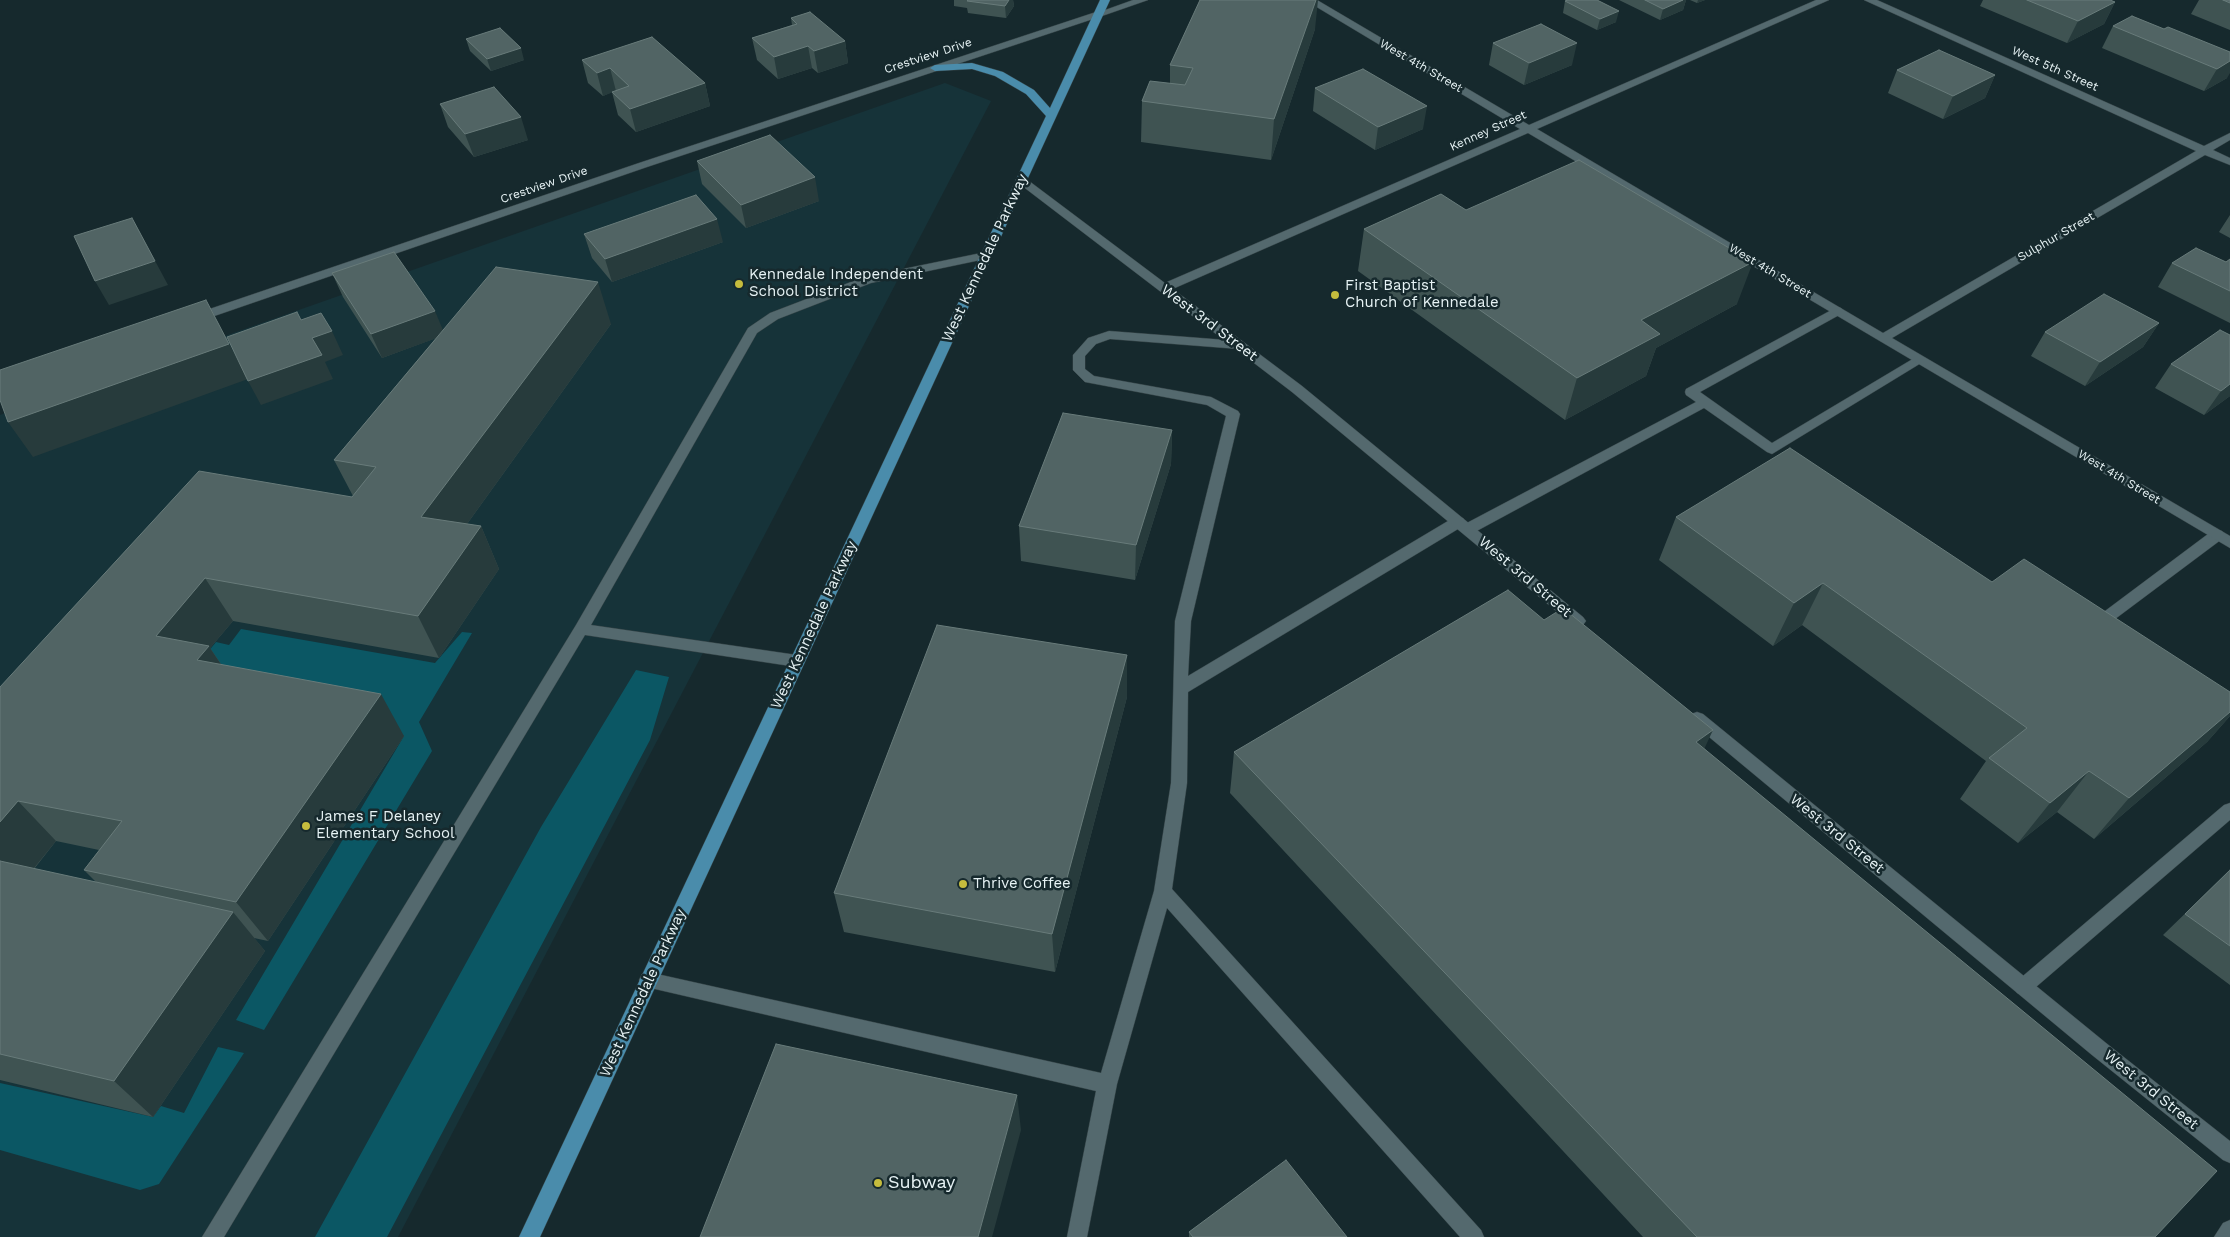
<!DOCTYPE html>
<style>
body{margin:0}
canvas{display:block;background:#16292d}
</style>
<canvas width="2230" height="1237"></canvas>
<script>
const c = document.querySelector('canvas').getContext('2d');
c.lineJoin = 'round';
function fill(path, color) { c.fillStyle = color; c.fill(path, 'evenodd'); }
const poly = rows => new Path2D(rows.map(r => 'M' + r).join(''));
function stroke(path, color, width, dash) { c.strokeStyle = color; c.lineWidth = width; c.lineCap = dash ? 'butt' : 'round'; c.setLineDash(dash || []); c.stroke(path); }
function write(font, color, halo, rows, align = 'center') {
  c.font = font + ' "Work Sans",sans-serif'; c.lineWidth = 5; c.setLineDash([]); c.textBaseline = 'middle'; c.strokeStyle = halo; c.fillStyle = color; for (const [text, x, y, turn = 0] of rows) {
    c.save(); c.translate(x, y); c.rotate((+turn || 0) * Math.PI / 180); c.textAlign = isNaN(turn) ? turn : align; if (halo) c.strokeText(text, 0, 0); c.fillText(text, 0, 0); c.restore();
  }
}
fill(poly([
 [945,83,991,101,398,1237,0,1237,0,415]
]), '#163339');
fill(poly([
 [241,629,435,663,462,632,472,633,419,722,432,751,264,1030,236,1020,404,736,186,679,216,642,229,645],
 [636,670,669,677,650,740,387,1237,315,1237,541,827],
 [218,1047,244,1053,159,1184,140,1190,0,1150,0,1083,153,1117,161,1106,184,1113]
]), '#0b5764');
const lane = poly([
 [986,252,990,254,992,256,990,258,871,283,778,319,757,333,591,625,797,655,802,657,805,661,802,665,797,667,585,635,224,1237,202,1237,576,625,748,328,770,313,864,277,986,252],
 [1837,307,1841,308,1843,311,1841,314,1700,392,1772,443,1916,357,1920,356,1926,360,1772,454,1767,452,1704,408,1473,533,1463,533,1461,529,1463,526,1188,692,1187,783,1172,889,1481,1230,1484,1237,1460,1237,1167,908,1117,1084,1087,1237,1067,1237,1096,1091,642,986,639,980,642,974,648,972,1101,1073,1154,891,1171,783,1175,621,1226,416,1207,405,1085,382,1073,370,1073,355,1088,338,1109,331,1239,341,1245,345,1239,349,1110,339,1096,344,1085,356,1085,369,1094,376,1211,397,1238,411,1240,414,1191,621,1188,676,1453,518,1463,518,1465,522,1463,525,1696,402,1686,395,1685,392,1686,389,1837,307],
 [2217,530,2222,531,2224,535,2222,539,2099,631,2094,633,2089,631,2086,627,2089,623,2212,531,2217,530],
 [2230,803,2230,820,2029,993,2023,995,2017,993,2014,987,2017,981,2224,805,2230,803],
 [2230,1220,2230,1237,2214,1237,2223,1223,2230,1220]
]);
const street = poly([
 [1305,0,1317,0,1529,125,1816,0,1829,0,1537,129,1883,333,2196,151,1864,0,1877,0,2204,146,2230,133,2230,140,2213,150,2230,158,2230,165,2205,155,1892,338,2230,536,2230,548,1528,133,1168,291,1160,291,1158,288,1160,285,1520,129,1305,0],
 [1099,11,1102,12,1102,16,647,167,197,322,189,322,187,319,189,316,639,163,1099,11]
]);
const secondary = poly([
 [1133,0,1148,0,1102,16,1096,16,1094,14,1133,0],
 [1021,177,1025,178,1302,386,1583,617,1586,621,1583,625,1578,627,1573,625,1292,392,1017,182,1015,180,1017,178,1021,177],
 [1697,712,1703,714,2106,1043,2230,1141,2230,1163,2223,1160,2092,1055,1691,722,1689,718,1691,714,1697,712]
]);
const primary = poly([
 [1100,0,1110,0,540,1237,519,1237,1046,116,1026,94,995,76,972,69,935,71,930,68,935,65,972,63,1003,72,1034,90,1050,108,1100,0]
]);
stroke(lane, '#344346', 1);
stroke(street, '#344346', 1);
stroke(secondary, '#344346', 1);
stroke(primary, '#344346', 1);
fill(lane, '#54696e');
fill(street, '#54696e');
fill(secondary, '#54696e');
fill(primary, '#4a8cab');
fill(poly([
 [954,0,1013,0,1014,6,1006,18,968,13,967,8,954,6],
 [1619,0,1686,0,1683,10,1660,20],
 [1690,0,1705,0,1697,3],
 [1983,0,2110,0,2115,2,2104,24,2067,43,1980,6],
 [2199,0,2230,0,2230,30,2191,14],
 [1565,1,1616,22,1597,30,1563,13],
 [791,18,845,41,848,63,818,73,812,68,778,79,757,60,752,38,792,25],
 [2113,26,2164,29,2230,52,2227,78,2204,91,2102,48],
 [1315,29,1271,160,1141,142,1142,101,1170,84,1170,65],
 [466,39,524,60,491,71,470,51],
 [1493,43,1572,65,1524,85,1489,65],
 [582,60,705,83,710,106,636,132,618,115,612,92,603,96,588,83],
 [1897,70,1995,75,1985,98,1943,119,1888,93],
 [1315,88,1423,129,1375,150,1313,111],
 [440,104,528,140,474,157,448,127],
 [697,161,819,201,746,228,702,184],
 [1466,210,1737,304,1656,348,1646,376,1565,420,1358,271,1364,229],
 [2230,215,2230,238,2219,232],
 [584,234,723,242,612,282,592,258],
 [2230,259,2230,323,2158,287,2172,263,2226,262],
 [332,273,443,330,611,324,467,524,481,526,499,569,439,658,233,621,210,648,221,664,404,736,268,941,254,938,265,951,153,1117,0,1080,0,687,353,496,334,460,436,338,382,358,343,297],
 [56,841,99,850,84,870,96,882,34,869],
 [2159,323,2143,347,2085,386,2031,356,2045,332],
 [2230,335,2230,396,2204,415,2155,388,2171,364],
 [1172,430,1171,464,1135,580,1021,561,1019,526],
 [1676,517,1992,582,2230,692,2230,716,2207,742,2094,839,2057,812,2018,843,1960,799,1986,761,1802,625,1773,646,1659,560],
 [1544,620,1704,748,2155,1237,1643,1237,1230,793,1234,752],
 [1127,655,1127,697,1055,972,844,932,834,893],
 [2230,870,2230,985,2163,935],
 [1189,1232,1347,1237,1189,1237]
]), '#3f5352');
fill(poly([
 [1009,0,1013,0,1014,6,1006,18,1005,6],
 [1316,0,1318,0,1315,29,1271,160,1274,119],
 [1683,0,1686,0,1683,10,1660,20,1663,9],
 [1698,0,1705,0,1697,3],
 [2115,2,2104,24,2067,43,2078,21],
 [1619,11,1616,22,1597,30,1600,19],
 [845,41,848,63,818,73,814,51],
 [1577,43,1572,65,1524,85,1529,63],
 [808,46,812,68,778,79,774,57],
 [521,48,524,60,491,71,487,59],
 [2230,61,2230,73,2227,78,2204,91,2217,69],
 [610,68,616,91,603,96,597,73],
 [1995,75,1985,98,1943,119,1953,96],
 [705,83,710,106,636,132,630,109],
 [1427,106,1423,129,1375,150,1378,127],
 [521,117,528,140,474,157,465,134],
 [815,177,819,201,746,228,741,205],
 [132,218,168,285,109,305,95,281],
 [717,219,723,242,612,282,605,259],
 [1753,262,1737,304,1656,348,1646,376,1565,420,1577,378,1641,320],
 [598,282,611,324,441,560,421,517],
 [206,300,248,379,33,457,8,422],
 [435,311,445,335,382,358,371,334],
 [2159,323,2143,347,2085,386,2100,362],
 [332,331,343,355,325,362,333,379,261,405,248,381,312,338],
 [2230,384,2230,396,2204,415,2221,391],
 [1172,430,1171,464,1135,580,1136,545],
 [481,526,499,569,439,658,418,616],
 [205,578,233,621,210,648,237,688,156,636],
 [1823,583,1802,625,1773,646,1794,603],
 [1127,655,1127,697,1055,972,1052,934],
 [381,694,404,736,268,941,236,902],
 [2230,712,2230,716,2207,742,2094,839,2129,798],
 [1713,730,1694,771,1696,742],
 [2089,771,2057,812,2018,843,2050,803],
 [18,801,56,841,12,895,0,883,0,822],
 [233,912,265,951,153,1117,114,1081],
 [1017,1095,1021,1130,992,1237,978,1237]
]), '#273b3c');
const building = poly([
 [968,0,1009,0,1005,6,967,1,968,0],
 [1200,0,1316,0,1274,119,1142,101,1150,81,1185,85,1193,68,1170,65,1200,0],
 [1568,0,1597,0,1619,11,1600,19,1565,1,1568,0],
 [1645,0,1683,0,1663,9,1645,0],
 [2027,0,2110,0,2115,2,2078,21,2027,0],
 [2223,0,2230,0,2230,3,2223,0],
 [810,12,845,41,814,51,808,46,774,57,752,38,797,24,791,18,810,12],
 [2132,16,2164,29,2168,27,2230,52,2230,61,2217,69,2113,26,2132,16],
 [1541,24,1577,43,1529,63,1493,43,1541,24],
 [500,28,521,48,487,59,466,39,500,28],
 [652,37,705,83,630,109,612,92,629,86,610,68,597,73,582,60,652,37],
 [1939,50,1995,75,1953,96,1897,70,1939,50],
 [1363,69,1427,106,1378,127,1315,88,1363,69],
 [494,87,521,117,465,134,440,104,494,87],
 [770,135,815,177,741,205,697,161,770,135],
 [1579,160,1753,262,1641,320,1660,334,1577,378,1364,229,1441,194,1466,210,1579,160],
 [696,195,717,219,605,259,584,234,696,195],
 [132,218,155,261,95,281,74,236,132,218],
 [2196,248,2226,262,2230,259,2230,291,2172,263,2196,248],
 [394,252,435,311,371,334,332,273,394,252],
 [496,267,598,282,421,517,481,526,418,616,205,578,156,636,209,646,197,660,381,694,236,902,84,870,122,821,18,801,0,822,0,687,199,471,352,497,376,467,334,460,496,267],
 [2104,294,2159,323,2100,362,2045,332,2104,294],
 [206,300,229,344,8,422,0,400,0,370,206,300],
 [297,312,301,320,321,313,332,331,312,338,322,355,248,381,227,337,297,312],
 [2220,330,2230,335,2230,384,2221,391,2171,364,2220,330],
 [1063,413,1172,430,1136,545,1019,526,1063,413],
 [1790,448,1992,582,2024,559,2230,692,2230,712,2129,798,2089,771,2050,803,1989,758,2027,728,1823,583,1794,603,1676,517,1790,448],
 [1508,590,1544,620,1563,608,1713,730,1696,742,2217,1171,2155,1237,1697,1237,1234,752,1508,590],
 [937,625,1127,655,1052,934,834,893,937,625],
 [0,861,233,912,114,1081,0,1054,0,861],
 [2230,870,2230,946,2185,914,2230,870],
 [776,1044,1017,1095,978,1237,700,1237,776,1044],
 [1286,1160,1347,1237,1193,1237,1189,1232,1286,1160]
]);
fill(building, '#516464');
stroke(building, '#687b7a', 1);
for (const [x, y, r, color] of [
 [739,284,5,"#c5bc3d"],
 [1335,295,5,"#c5bc3d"],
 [306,826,5,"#c5bc3d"],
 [963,884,5,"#c5bc3d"],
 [878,1183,5,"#c5bc3d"]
]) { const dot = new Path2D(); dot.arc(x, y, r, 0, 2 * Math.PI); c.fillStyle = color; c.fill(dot); stroke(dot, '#16292d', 2); }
write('12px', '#e7f3f5', '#16292d', [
 ["Crestview Drive",928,56,-18],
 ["West 4th Street",1421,66,30],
 ["West 5th Street",2055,69,24],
 ["Kenney Street",1488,131,-24],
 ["Crestview Drive",544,185,-19],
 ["Sulphur Street",2056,237,-30],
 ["West 4th Street",1770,271,31],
 ["West 4th Street",2119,477,31]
]);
write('15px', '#e7f3f5', '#16292d', [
 ["West Kennedale Parkway",985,258,-65],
 ["West 3rd Street",1209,323,37],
 ["West 3rd Street",1525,577,40],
 ["West Kennedale Parkway",814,625,-65],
 ["West 3rd Street",1837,834,39],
 ["West Kennedale Parkway",643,993,-65],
 ["West 3rd Street",2151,1090,39]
]);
write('15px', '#e7f3f5', '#16292d', [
 ["Kennedale Independent",749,275],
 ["School District",749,292],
 ["First Baptist",1345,286],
 ["Church of Kennedale",1345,303],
 ["James F Delaney",316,817],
 ["Elementary School",316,834],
 ["Thrive Coffee",973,884]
], 'left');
write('18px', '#e7f3f5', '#16292d', [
 ["Subway",888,1183]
], 'left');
</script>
